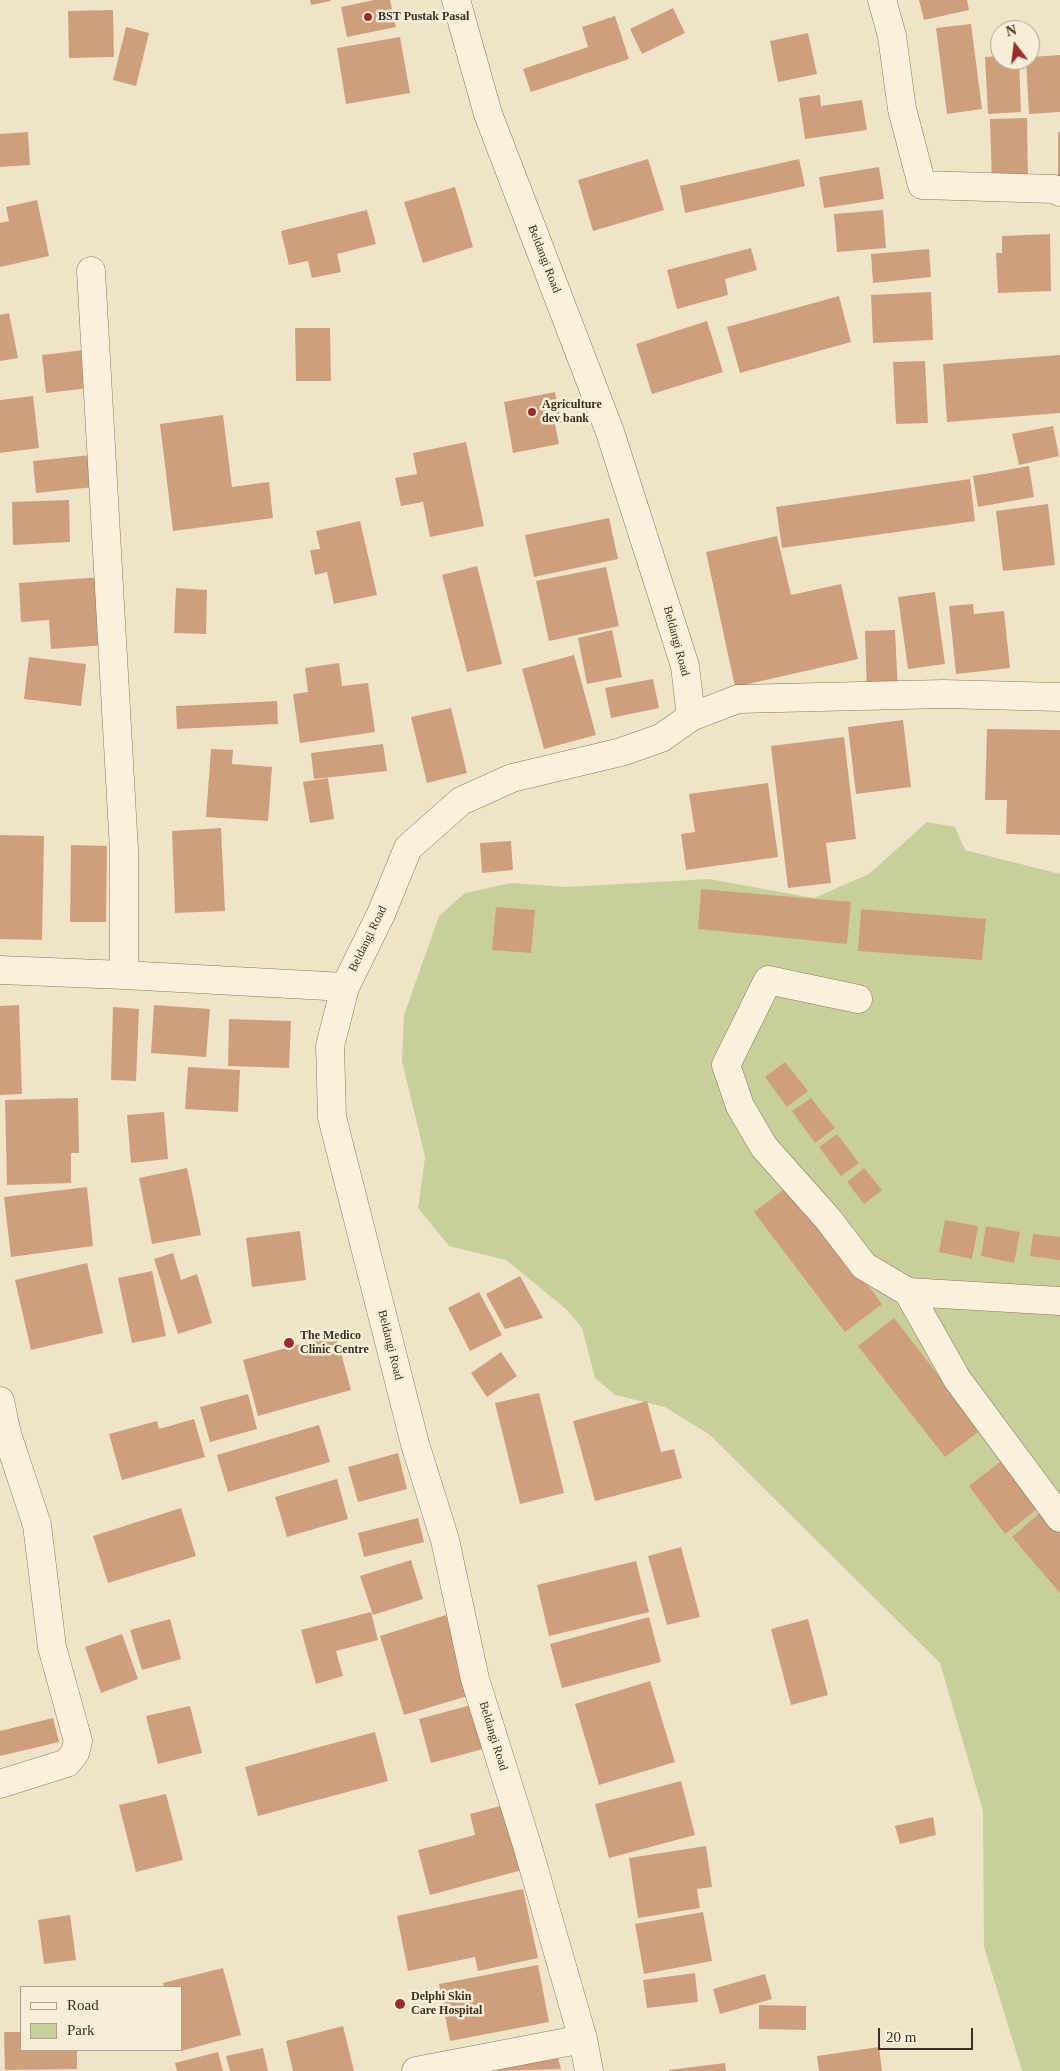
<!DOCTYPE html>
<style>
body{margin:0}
#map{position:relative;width:1060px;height:2071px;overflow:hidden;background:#f0e4c8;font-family:"Times New Roman",serif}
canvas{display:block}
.legend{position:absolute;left:20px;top:1986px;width:162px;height:65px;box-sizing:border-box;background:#f7eed8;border:1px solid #ada18e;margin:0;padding:6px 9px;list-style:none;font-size:15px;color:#3d2e20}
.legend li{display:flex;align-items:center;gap:10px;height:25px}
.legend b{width:25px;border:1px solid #ada18e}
.north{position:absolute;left:990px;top:20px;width:50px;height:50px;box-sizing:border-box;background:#f7eed8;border:1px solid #ada18e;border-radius:50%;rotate:345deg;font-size:14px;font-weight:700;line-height:20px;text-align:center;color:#3d2e20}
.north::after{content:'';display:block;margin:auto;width:18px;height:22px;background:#9e2a2b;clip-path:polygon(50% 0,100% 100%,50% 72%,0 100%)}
.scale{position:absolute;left:878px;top:2028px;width:95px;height:22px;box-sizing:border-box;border:2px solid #3d2e20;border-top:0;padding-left:6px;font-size:15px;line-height:18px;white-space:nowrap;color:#3d2e20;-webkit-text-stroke:4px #f7eed8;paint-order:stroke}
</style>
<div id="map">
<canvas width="1060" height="2071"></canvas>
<ul class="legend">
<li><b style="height:6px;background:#faf1dc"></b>Road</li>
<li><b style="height:14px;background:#c9cf9b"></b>Park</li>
</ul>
<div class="north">N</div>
<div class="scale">20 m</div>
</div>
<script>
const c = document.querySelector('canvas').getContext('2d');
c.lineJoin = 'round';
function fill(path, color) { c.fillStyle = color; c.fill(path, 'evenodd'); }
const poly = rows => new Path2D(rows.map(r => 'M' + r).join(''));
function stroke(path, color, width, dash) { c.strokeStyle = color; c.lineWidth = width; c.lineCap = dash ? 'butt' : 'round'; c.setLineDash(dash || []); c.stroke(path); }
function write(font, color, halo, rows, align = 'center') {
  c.font = font + ' "Times New Roman",serif'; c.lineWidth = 5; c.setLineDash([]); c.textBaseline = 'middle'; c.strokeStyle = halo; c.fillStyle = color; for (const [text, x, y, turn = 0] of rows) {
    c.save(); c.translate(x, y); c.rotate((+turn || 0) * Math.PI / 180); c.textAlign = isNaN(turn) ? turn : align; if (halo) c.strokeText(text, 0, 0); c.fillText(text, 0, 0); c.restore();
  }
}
fill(poly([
 [927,822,955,827,965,850,1060,874,1060,2071,1022,2071,984,1947,983,1811,940,1663,710,1435,665,1407,615,1395,595,1378,582,1328,566,1309,506,1260,449,1246,418,1208,425,1157,402,1061,404,1015,439,916,465,893,511,883,567,887,709,879,814,898,869,874]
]), '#c9cf9b');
fill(poly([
 [310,0,330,0,331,1,311,5],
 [374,0,390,0,396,27,347,37,341,7],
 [919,0,967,0,969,10,924,20],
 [673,8,685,33,642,54,630,29],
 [113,10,114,57,69,58,68,11],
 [615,16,629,59,531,92,523,69,588,47,582,27],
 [971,24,982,109,947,114,936,28],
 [126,27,149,33,136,86,113,80],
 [808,33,817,74,778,82,770,41],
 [400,37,410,93,346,104,337,48],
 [1060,55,1060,112,1029,114,1026,60,1030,60,1030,57],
 [1000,56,1000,60,1019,60,1021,112,988,114,985,57],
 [820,95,821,106,862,100,867,130,805,139,799,98],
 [1027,118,1028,183,992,184,990,119],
 [28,132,30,165,0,167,0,134],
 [1058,132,1060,132,1060,180,1058,180],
 [648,159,664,210,593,231,578,180],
 [799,159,805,186,685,213,680,186],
 [879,167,884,199,824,208,819,177],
 [455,187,473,247,423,263,404,202],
 [37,200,49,256,0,267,0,223,9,221,6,207],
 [367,210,376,244,337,254,341,272,312,278,308,261,289,265,281,231],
 [883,210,886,248,837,252,834,214],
 [1050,234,1051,291,998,293,996,253,1002,253,1002,236],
 [751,248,757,270,725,279,728,295,677,309,667,270],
 [929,249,931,277,873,283,871,254],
 [931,292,933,340,873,343,871,295],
 [839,296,851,342,740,373,727,327],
 [9,313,18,358,0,361,0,315],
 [707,321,723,372,652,394,636,344],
 [295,328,330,328,331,381,296,381],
 [85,350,90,388,46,393,42,355],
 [1060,355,1060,413,947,422,943,364],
 [925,361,928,423,896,424,893,362],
 [555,392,561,423,555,424,559,444,513,453,504,402],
 [33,396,39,448,0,453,0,400],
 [223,415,232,487,269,482,273,518,173,531,160,424],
 [1053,426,1059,456,1019,465,1012,434],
 [466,442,484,526,430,537,423,502,401,506,395,478,417,474,413,453],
 [91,455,94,487,36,493,33,461],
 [1029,466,1034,497,978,507,973,476],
 [970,479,975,521,782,548,776,507],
 [69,500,70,542,13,545,12,502],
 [1048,504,1055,565,1003,571,996,511],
 [609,518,618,559,534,577,525,535],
 [360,521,377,595,334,604,327,572,315,575,310,550,320,549,316,531],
 [777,536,791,595,841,584,858,659,735,687,706,552],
 [477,566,502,664,467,672,442,575],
 [606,567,619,626,549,641,536,581],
 [102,577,107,645,51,649,49,620,21,622,19,583],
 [176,588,207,590,206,634,174,633],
 [935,592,945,664,908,669,898,597],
 [973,604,974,614,1004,611,1010,668,956,674,949,606],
 [612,630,622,677,587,684,578,638],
 [895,630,898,693,867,694,865,631],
 [574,655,596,735,544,749,522,669],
 [29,657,86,664,81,706,24,699],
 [339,663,342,686,368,683,375,732,300,743,293,694,308,692,305,668],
 [653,679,659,708,611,718,605,688],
 [277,701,278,724,177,729,176,706],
 [451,708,467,773,427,783,411,717],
 [903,720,911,787,856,794,848,727],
 [987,729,1060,730,1060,835,1006,834,1007,800,985,800],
 [844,737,856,839,826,843,831,883,788,888,771,746],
 [383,744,387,771,314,779,311,753],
 [211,749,233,750,232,764,272,767,268,821,206,817],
 [328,778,334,819,310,823,303,782],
 [768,783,778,857,686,870,681,834,695,832,689,794],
 [221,828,225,911,175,913,172,831],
 [0,835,44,836,42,940,0,939],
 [511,841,513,870,482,873,480,843],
 [71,845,107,846,106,922,70,922],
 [701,889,851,902,847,944,698,929],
 [496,907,535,910,531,953,492,950],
 [861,909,986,919,982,960,858,951],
 [19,1005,22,1094,0,1095,0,1006],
 [154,1005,210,1009,206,1057,151,1053],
 [113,1007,139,1009,136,1081,111,1080],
 [229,1019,291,1021,289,1068,228,1066],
 [785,1062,808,1091,787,1107,765,1077],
 [188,1067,240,1070,238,1112,185,1109],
 [78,1098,79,1153,71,1153,71,1183,7,1185,5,1100],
 [811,1098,835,1128,815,1143,792,1111],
 [164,1112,168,1159,131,1163,127,1115],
 [837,1134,859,1163,841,1176,819,1147],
 [187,1168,201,1235,152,1244,139,1178],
 [864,1168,882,1190,864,1204,847,1182],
 [791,1184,882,1304,845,1332,754,1212],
 [87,1187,93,1246,11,1257,4,1197],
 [945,1220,978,1226,972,1259,939,1252],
 [986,1226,1020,1232,1014,1263,981,1256],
 [300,1231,306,1280,252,1287,246,1238],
 [1033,1234,1060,1237,1060,1260,1030,1256],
 [173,1253,181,1280,197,1274,212,1323,178,1334,154,1259],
 [87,1263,103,1333,31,1350,15,1280],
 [152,1271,166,1336,132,1343,118,1278],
 [520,1276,543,1318,505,1329,486,1294],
 [479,1292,502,1335,470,1351,448,1308],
 [894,1318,981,1430,945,1457,858,1346],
 [336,1334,351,1390,258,1416,243,1360],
 [501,1352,517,1376,487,1397,471,1373],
 [539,1393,564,1493,520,1504,495,1403],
 [248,1394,257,1429,210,1442,200,1407],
 [647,1401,661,1452,674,1449,682,1478,595,1501,573,1421],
 [194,1419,205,1457,122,1480,109,1434,157,1421,159,1429],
 [319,1425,330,1462,228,1492,217,1455],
 [398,1453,407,1489,358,1502,348,1467],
 [1004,1459,1040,1507,1005,1534,969,1486],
 [337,1479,348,1519,287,1537,275,1497],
 [181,1508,196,1556,108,1583,93,1536],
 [1043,1510,1060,1530,1060,1593,1012,1537],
 [418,1518,424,1542,364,1557,358,1533],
 [681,1547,700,1617,667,1625,648,1556],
 [411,1560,423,1599,373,1615,360,1576],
 [636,1561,649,1612,549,1636,537,1585],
 [371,1612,378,1640,336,1651,343,1676,316,1684,301,1630],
 [446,1615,471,1695,404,1715,380,1636],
 [649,1617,661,1662,562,1688,550,1644],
 [170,1619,181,1659,142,1670,130,1630],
 [808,1619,828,1695,791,1705,771,1629],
 [122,1634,138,1679,101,1693,85,1647],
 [650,1681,675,1762,599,1785,575,1704],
 [471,1705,483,1749,431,1763,419,1719],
 [190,1706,202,1753,158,1764,146,1716],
 [53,1718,59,1742,0,1756,0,1731],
 [375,1732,388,1781,258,1816,245,1767],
 [681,1781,695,1835,609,1858,595,1804],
 [166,1794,183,1860,136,1872,119,1805],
 [504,1805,522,1870,430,1895,418,1850,475,1835,470,1814],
 [933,1817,936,1835,900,1844,895,1826],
 [706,1846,712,1887,697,1889,700,1908,638,1918,629,1858],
 [523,1889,538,1958,478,1971,475,1957,408,1971,397,1916],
 [703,1912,712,1961,644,1974,635,1924],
 [70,1915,76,1960,44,1964,38,1920],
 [538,1965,549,2022,450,2041,439,1984],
 [223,1968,241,2035,181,2051,181,1987,164,1987,163,1983],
 [695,1973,698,2002,647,2008,643,1980],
 [765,1974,772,1999,720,2014,713,1989],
 [759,2005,806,2006,806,2030,759,2029],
 [343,2026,354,2071,293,2071,286,2041],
 [4,2032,21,2032,21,2050,77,2050,77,2069,5,2070],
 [879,2047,882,2071,819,2071,817,2056],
 [263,2048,268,2071,230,2071,226,2056],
 [556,2051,561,2069,497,2071,495,2062],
 [218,2052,223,2071,177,2071,175,2063],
 [725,2063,726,2071,669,2071,669,2070]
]), '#cf9f7d');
const minor = poly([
 [456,0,488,114,610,432,685,666,691,717,661,738,621,752,512,778,461,801,408,848,381,914,345,987,330,1046,332,1117,415,1444,445,1540,475,1679,527,1845,583,2039,589,2071],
 [882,0,892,36,902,109,922,185,1054,189,1060,192],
 [91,271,124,850,124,975],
 [691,717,738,699,943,694,1060,697],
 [0,970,124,975,345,987],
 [858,999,768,980,726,1065,740,1106,764,1147,828,1219,864,1266,908,1292,1060,1301],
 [908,1292,957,1379,1060,1518],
 [0,1401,7,1434,37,1525,52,1647,78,1741,75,1753,67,1763,0,1784],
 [416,2071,583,2039]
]);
stroke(minor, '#8d765c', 29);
stroke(minor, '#faf1dc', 28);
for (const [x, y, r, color] of [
 [368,17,5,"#9e2a2b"],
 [532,412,5,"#9e2a2b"],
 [289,1343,6,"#9e2a2b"],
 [400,2004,6,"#9e2a2b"]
]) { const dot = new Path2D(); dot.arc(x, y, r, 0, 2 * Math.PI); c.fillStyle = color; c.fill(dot); stroke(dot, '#f7eed8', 2); }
write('bold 12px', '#3d2e20', '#f7eed8', [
 ["BST Pustak Pasal",378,17],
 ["Agriculture",542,405],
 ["dev bank",542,419],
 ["The Medico",300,1336],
 ["Clinic Centre",300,1350],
 ["Delphi Skin",411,1997],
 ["Care Hospital",411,2011]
], 'left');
write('12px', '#3d2e20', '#f7eed8', [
 ["Beldangi Road",544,259,69],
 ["Beldangi Road",676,641,75],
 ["Beldangi Road",368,939,-64],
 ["Beldangi Road",390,1345,76],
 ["Beldangi Road",493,1736,73]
]);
</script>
